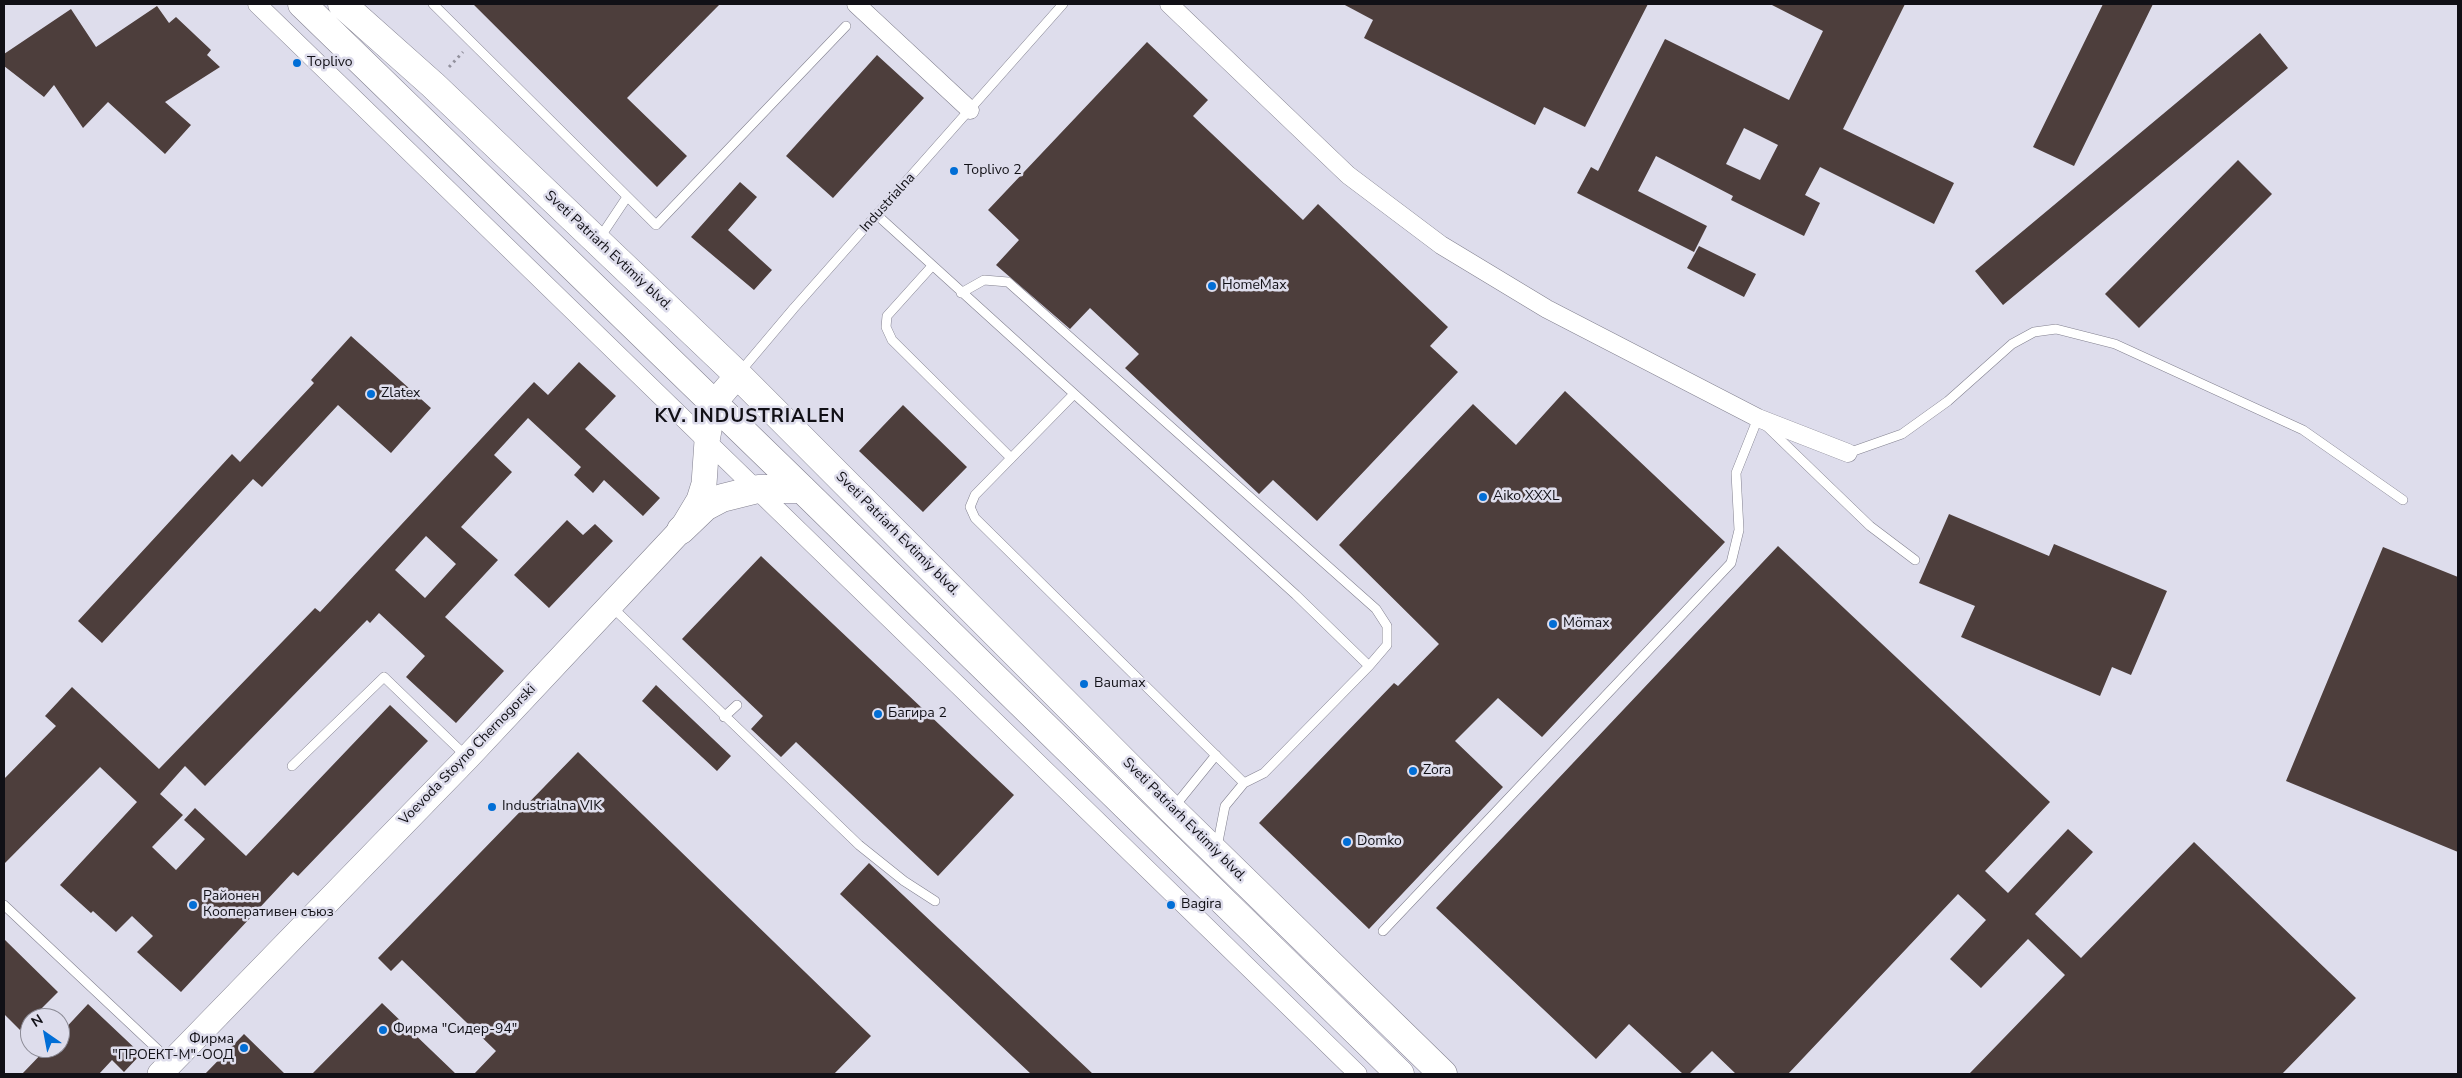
<!DOCTYPE html>
<meta charset="utf-8">
<style>
body{margin:0}
#map{position:relative;width:2462px;height:1078px;overflow:hidden;background:#deddec;font-family:"Nunito Sans",sans-serif}
canvas{display:block}
.frame{position:absolute;inset:0;border:5px solid #111016;pointer-events:none}
.north{position:absolute;left:20px;top:1008px;width:50px;height:50px;box-sizing:border-box;background:#deddec;border:1px solid #8c8b96;border-radius:50%;rotate:327deg;font-size:14px;font-weight:700;line-height:20px;text-align:center;color:#111016}
.north::after{content:'';display:block;margin:auto;width:18px;height:22px;background:#016ed6;clip-path:polygon(50% 0,100% 100%,50% 72%,0 100%)}
</style>
<div id="map">
<canvas width="2462" height="1078"></canvas>
<div class="frame"></div>
<div class="north">N</div>
</div>
<script>
const c = document.querySelector('canvas').getContext('2d');
c.lineJoin = 'round';
function fill(path, color) { c.fillStyle = color; c.fill(path, 'evenodd'); }
const poly = rows => new Path2D(rows.map(r => 'M' + r).join(''));
function stroke(path, color, width, dash) { c.strokeStyle = color; c.lineWidth = width; c.lineCap = dash ? 'butt' : 'round'; c.setLineDash(dash || []); c.stroke(path); }
function write(font, color, halo, rows, align = 'center') {
  c.font = font + ' "Nunito Sans",sans-serif'; c.lineWidth = 5; c.setLineDash([]); c.textBaseline = 'middle'; c.strokeStyle = halo; c.fillStyle = color; for (const [text, x, y, turn = 0] of rows) {
    c.save(); c.translate(x, y); c.rotate((+turn || 0) * Math.PI / 180); c.textAlign = isNaN(turn) ? turn : align; if (halo) c.strokeText(text, 0, 0); c.fillText(text, 0, 0); c.restore();
  }
}
fill(poly([
 [473,4,720,4,627,98,687,156,657,187],
 [1343,4,1648,4,1585,127,1544,107,1535,125,1364,38,1373,20],
 [1770,4,1905,4,1843,129,1954,183,1934,224,1820,167,1805,195,1820,203,1804,236,1731,200,1733,196,1656,156,1638,191,1707,226,1694,252,1577,193,1591,167,1598,171,1665,39,1789,100,1823,31],
 [1744,128,1778,145,1760,180,1726,164],
 [2103,4,2153,4,2074,166,2033,147],
 [157,6,169,23,176,17,211,50,207,55,220,67,165,102,191,125,165,154,108,102,83,128,54,85,44,97,4,66,4,54,71,9,96,47],
 [2260,33,2288,68,2003,305,1975,271],
 [1147,42,1208,100,1193,116,1303,220,1318,204,1448,327,1430,346,1458,372,1317,521,1273,480,1259,494,1125,368,1139,354,1090,308,1070,329,996,265,1019,240,988,210],
 [877,55,924,98,833,198,786,156],
 [2238,160,2272,194,2139,328,2105,294],
 [740,182,757,197,728,230,772,270,754,290,691,237],
 [1699,246,1756,274,1744,297,1687,268],
 [351,336,431,408,391,453,338,405,262,487,253,479,102,643,78,621,232,454,240,462,314,383,311,380],
 [579,362,616,396,585,429,660,498,643,516,604,480,593,493,574,475,581,467,528,418,494,455,512,472,461,527,498,560,445,617,504,671,456,723,406,677,425,656,379,613,370,623,367,620,205,786,185,766,160,794,183,815,152,847,176,870,205,839,184,820,195,808,246,856,390,705,428,741,298,876,293,872,181,992,137,952,153,936,132,916,116,932,93,911,91,913,60,885,137,802,100,767,4,864,4,779,56,726,45,716,72,687,159,769,315,608,320,612,534,382,548,395],
 [426,536,456,564,425,598,395,570],
 [1565,391,1725,542,1542,737,1498,698,1455,741,1503,787,1369,929,1259,823,1394,683,1398,686,1439,644,1339,545,1473,404,1516,445],
 [903,405,967,467,923,512,859,451],
 [1949,514,2049,556,2054,544,2167,591,2131,675,2112,667,2100,696,1961,637,1975,606,1919,583],
 [567,520,583,535,595,524,613,541,549,608,514,575],
 [1778,546,2050,802,1985,871,2008,893,2068,829,2093,852,2035,914,2081,958,2194,842,2356,998,2282,1074,1969,1074,2065,975,2028,939,1981,988,1950,959,1986,920,1958,894,1788,1074,1736,1074,1712,1051,1689,1074,1683,1074,1629,1024,1596,1059,1436,908],
 [2383,547,2458,577,2458,852,2286,781],
 [761,556,1014,795,938,876,796,742,781,757,751,729,763,716,682,639],
 [656,685,731,756,717,771,642,701],
 [578,752,871,1036,834,1074,474,1074,496,1051,402,960,391,971,378,958],
 [869,863,990,977,1093,1074,1031,1074,840,894],
 [4,939,58,992,20,1030,4,1014],
 [382,1003,456,1074,312,1074],
 [88,1004,141,1054,124,1072,112,1060,99,1074,22,1074,47,1048,60,1048,60,1034],
 [244,1034,285,1074,205,1074]
]), '#4d3e3c');
const lane = poly([
 [433,4,656,225,846,26],
 [877,215,1296,595,1369,666],
 [599,239,627,197],
 [932,266,887,316,886,327,892,340,1011,458],
 [961,293,984,280,1008,282,1376,609,1387,626,1387,645,1369,666,1264,773,1244,783,1225,806,1217,847],
 [740,372,794,308,1063,4],
 [1074,394,975,495,970,507,975,518,1244,783],
 [1848,453,1902,434,1948,401,2012,344,2034,332,2056,329,2115,344,2303,430,2403,500],
 [612,607,859,845,904,881,935,901],
 [724,717,737,705],
 [292,766,384,677,467,757],
 [1174,807,1216,755],
 [4,905,171,1062],
 [1383,931,1731,563,1739,530,1736,473,1758,418,1870,526,1915,560]
]);
const street = poly([
 [257,4,1358,1074],
 [856,4,970,110],
 [1169,4,1348,175,1441,245,1547,309,1758,418,1848,453]
]);
const secondary = poly([
 [160,1074,468,757,681,530,699,500,704,484,707,441,714,403,738,375]
]);
const primary = poly([
 [302,4,802,489,1400,1074],
 [342,4,433,85,738,375,1172,810,1443,1074],
 [681,530,705,507,722,498,758,489,802,489]
]);
stroke(lane, '#82808f', 10);
stroke(street, '#82808f', 19);
stroke(secondary, '#82808f', 26);
stroke(primary, '#82808f', 29);
stroke(poly([
 [449,67,463,52]
]), '#92919d', 3, [2.5, 4]);
stroke(lane, '#fff', 9);
stroke(street, '#fff', 18);
stroke(secondary, '#fff', 25);
stroke(primary, '#fff', 28);
for (const [x, y, r, color] of [
 [297,63,5,"#016ed6"],
 [954,171,5,"#016ed6"],
 [1212,286,5,"#016ed6"],
 [371,394,5,"#016ed6"],
 [1483,497,5,"#016ed6"],
 [1553,624,5,"#016ed6"],
 [1084,684,5,"#016ed6"],
 [878,714,5,"#016ed6"],
 [1413,771,5,"#016ed6"],
 [492,807,5,"#016ed6"],
 [1347,842,5,"#016ed6"],
 [193,905,5,"#016ed6"],
 [1171,905,5,"#016ed6"],
 [383,1030,5,"#016ed6"],
 [244,1048,5,"#016ed6"]
]) { const dot = new Path2D(); dot.arc(x, y, r, 0, 2 * Math.PI); c.fillStyle = color; c.fill(dot); stroke(dot, '#deddec', 2); }
write('14px', '#111016', '#deddec', [
 ["Toplivo",307,63],
 ["Toplivo 2",964,171],
 ["HomeMax",1222,286],
 ["Zlatex",381,394],
 ["Aiko XXXL",1493,497],
 ["Mömax",1563,624],
 ["Baumax",1094,684],
 ["Багира 2",888,714],
 ["Zora",1423,771],
 ["Industrialna VIK",502,807],
 ["Domko",1357,842],
 ["Районен",203,897],
 ["Кооперативен съюз",203,913],
 ["Bagira",1181,905],
 ["Фирма \"Сидер-94\"",393,1030],
 ["Фирма",234,1040,"right"],
 ["\"ПРОЕКТ-М\"-ООД",234,1056,"right"]
], 'left');
write('14px', '#111016', '#deddec', [
 ["Industrialna",888,203,-48],
 ["Sveti Patriarh Evtimiy blvd.",608,251,43],
 ["Sveti Patriarh Evtimiy blvd.",897,534,45],
 ["Voevoda Stoyno Chernogorski",468,755,-46],
 ["Sveti Patriarh Evtimiy blvd.",1184,820,45]
]);
c.letterSpacing = '1px';
write('bold 19px', '#111016', '#deddec', [
 ["KV. INDUSTRIALEN",750,417]
]);
c.letterSpacing = '0px';
</script>
